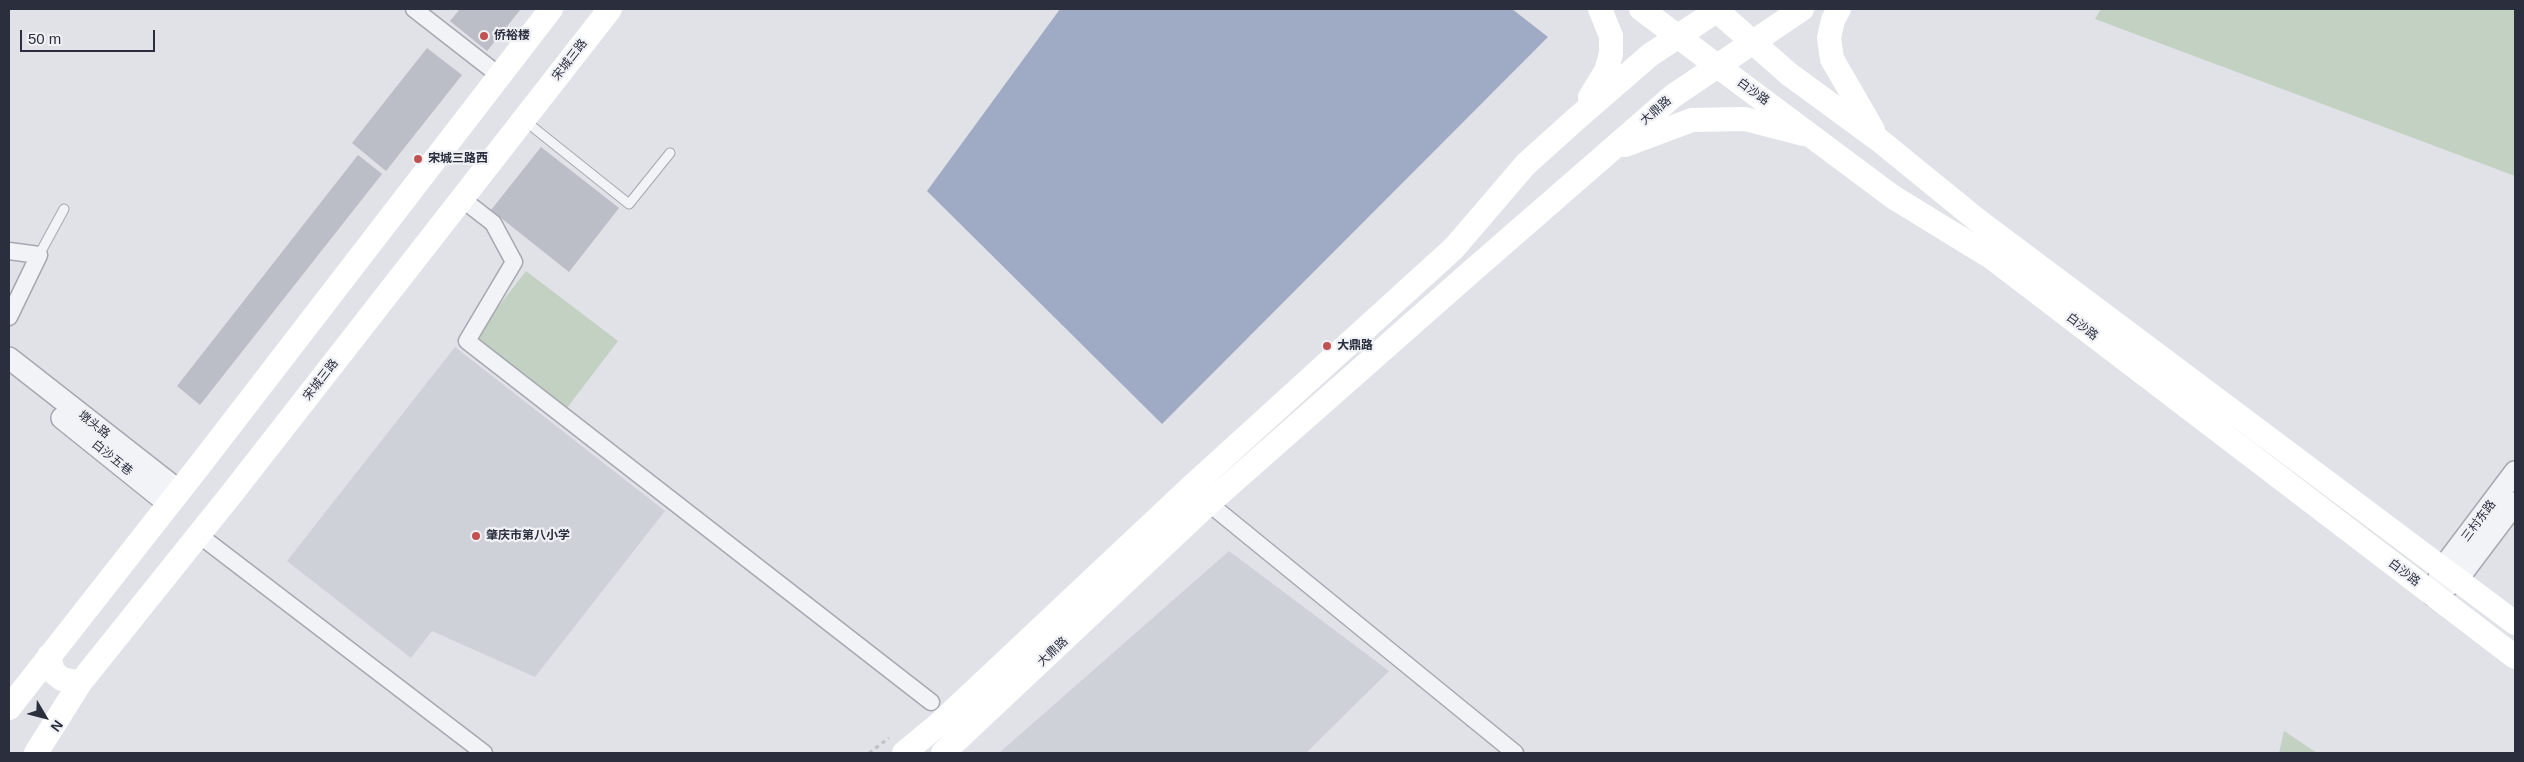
<!DOCTYPE html>
<meta charset="utf-8">
<style>
body{margin:0}
#map{position:relative;width:2524px;height:762px;overflow:hidden;background:#e0e2e8;font-family:Helvetica,sans-serif}
canvas{display:block}
.frame{position:absolute;inset:0;border:10px solid #2a2e3d;pointer-events:none}
.north{position:absolute;left:20px;top:692px;width:50px;height:50px;-webkit-text-stroke:4px #eff1f5;paint-order:stroke;rotate:127deg;font-size:14px;font-weight:700;line-height:20px;text-align:center;color:#2a2e3d}
.north::after{content:'';display:block;margin:auto;width:18px;height:22px;background:#2a2e3d;clip-path:polygon(50% 0,100% 100%,50% 72%,0 100%)}
.scale{position:absolute;left:20px;top:30px;width:135px;height:22px;box-sizing:border-box;border:2px solid #2a2e3d;border-top:0;padding-left:6px;font-size:15px;line-height:18px;white-space:nowrap;color:#2a2e3d;-webkit-text-stroke:4px #eff1f5;paint-order:stroke}
</style>
<div id="map">
<canvas width="2524" height="762"></canvas>
<div class="frame"></div>
<div class="north">N</div>
<div class="scale">50 m</div>
</div>
<script>
const c = document.querySelector('canvas').getContext('2d');
c.lineJoin = 'round';
function fill(path, color) { c.fillStyle = color; c.fill(path, 'evenodd'); }
const poly = rows => new Path2D(rows.map(r => 'M' + r).join(''));
function stroke(path, color, width, dash) { c.strokeStyle = color; c.lineWidth = width; c.lineCap = dash ? 'butt' : 'round'; c.setLineDash(dash || []); c.stroke(path); }
function write(font, color, halo, rows, align = 'center') {
  c.font = font + ' Helvetica,"Noto Sans SC",sans-serif'; c.lineWidth = 4.5; c.setLineDash([]); c.textBaseline = 'middle'; c.strokeStyle = halo; c.fillStyle = color; for (const [text, x, y, turn = 0] of rows) {
    c.save(); c.translate(x, y); c.rotate((+turn || 0) * Math.PI / 180); c.textAlign = isNaN(turn) ? turn : align; if (halo) c.strokeText(text, 0, 0); c.fillText(text, 0, 0); c.restore();
  }
}
fill(poly([
 [455,347,665,511,535,677,432,631,411,658,287,561],
 [1229,551,1389,671,1306,753,999,753]
]), '#cfd1d9');
fill(poly([
 [2101,9,2515,9,2515,176,2095,19],
 [526,271,618,341,567,408,474,338],
 [2284,731,2317,753,2279,753]
]), '#c3d1c2');
fill(poly([
 [1060,9,1512,9,1548,37,1162,424,927,191]
]), '#9fabc4');
fill(poly([
 [460,9,521,9,487,51,450,21],
 [427,48,462,75,386,171,352,143],
 [541,147,619,208,569,272,491,210],
 [358,155,382,174,200,405,177,386]
]), '#bbbdc7');
const service = poly([
 [524,120,629,204,670,153],
 [39,255,64,209]
]);
const minor = poly([
 [414,9,500,76],
 [462,199,493,223,514,262,467,341,931,702],
 [9,251,39,255,9,317],
 [1201,497,1515,753],
 [199,535,484,753]
]);
const tertiary = poly([
 [9,358,179,491],
 [62,418,169,504],
 [2444,588,2457,580,2515,503],
 [2433,595,2442,569,2515,472]
]);
stroke(service, '#a6a8b1', 11);
stroke(minor, '#a6a8b1', 19);
stroke(tertiary, '#a6a8b1', 24);
stroke(poly([
 [869,753,889,738]
]), '#bec0c6', 3, [4, 4]);
stroke(service, '#f2f3f6', 9);
stroke(minor, '#f2f3f6', 16);
stroke(tertiary, '#f2f3f6', 21);
stroke(poly([
 [1641,9,1893,197,1991,257,2515,657],
 [1715,9,1789,74,1879,140,1976,219,2515,623],
 [1839,9,1833,20,1829,38,1832,59,1873,130],
 [1590,97,1606,71,1611,54,1611,36,1600,9],
 [1625,145,1692,120,1745,119,1803,134],
 [49,656,53,672,62,679,80,683],
 [9,708,199,466,551,9],
 [36,753,80,683,233,492,610,9],
 [904,753,939,724,1190,488,1454,248,1526,164,1576,119,1650,55,1719,9],
 [943,753,1209,503,1472,271,1673,96,1802,9]
]), '#fff', 24);
for (const [x, y, r, color] of [
 [484,36,5,"#c05351"],
 [418,159,5,"#c05351"],
 [1327,346,5,"#c05351"],
 [476,536,5,"#c05351"]
]) { const dot = new Path2D(); dot.arc(x, y, r, 0, 2 * Math.PI); c.fillStyle = color; c.fill(dot); stroke(dot, '#eff1f5', 2); }
write('bold 12px', '#2a2e3d', '#eff1f5', [
 ["侨裕楼",494,36],
 ["宋城三路西",428,159],
 ["大鼎路",1337,346],
 ["肇庆市第八小学",486,536]
], 'left');
write('12px', '#2a2e3d', '#eff1f5', [
 ["宋城三路",570,60,-52],
 ["白沙路",1753,92,36],
 ["大鼎路",1656,111,-41],
 ["白沙路",2082,327,37],
 ["宋城三路",321,380,-52],
 ["墩头路",94,425,38],
 ["白沙五巷",112,458,39],
 ["三村东路",2479,521,-53],
 ["白沙路",2404,573,37],
 ["大鼎路",1053,652,-43]
]);
</script>
